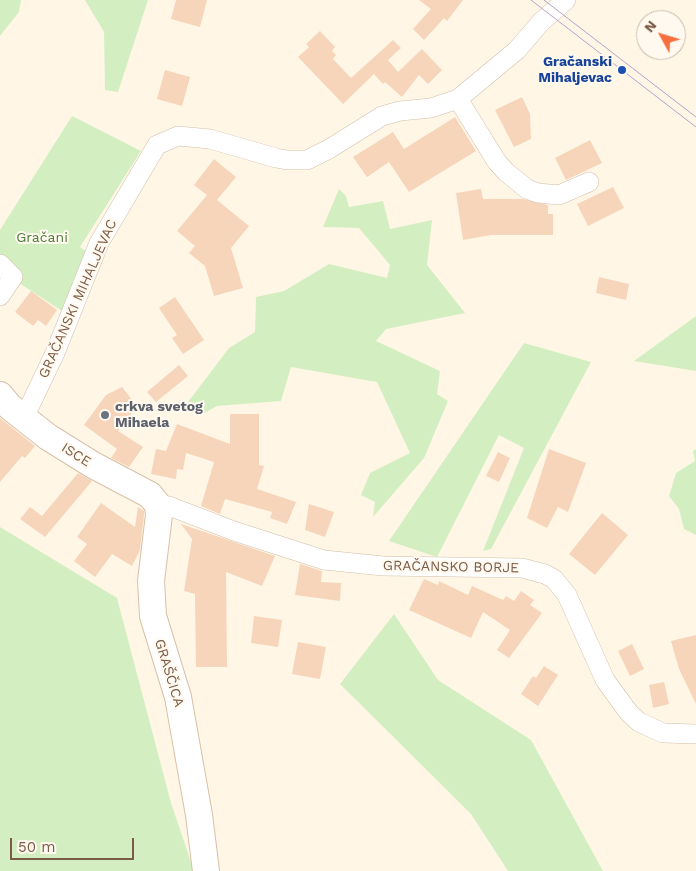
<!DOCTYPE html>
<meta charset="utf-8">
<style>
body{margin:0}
#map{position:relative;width:696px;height:871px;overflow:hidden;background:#fff6e6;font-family:"Work Sans",sans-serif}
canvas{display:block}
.north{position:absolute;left:636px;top:10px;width:50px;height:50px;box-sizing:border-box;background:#fff9ef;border:1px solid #cbbaac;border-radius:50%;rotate:309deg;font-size:14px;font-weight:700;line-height:20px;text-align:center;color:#7c5c47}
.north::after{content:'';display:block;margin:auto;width:18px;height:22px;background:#f56e3e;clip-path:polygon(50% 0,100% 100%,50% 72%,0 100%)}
.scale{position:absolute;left:10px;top:838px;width:124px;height:22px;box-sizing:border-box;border:2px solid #7c5c47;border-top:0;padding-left:6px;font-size:15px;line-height:18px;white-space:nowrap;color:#7c5c47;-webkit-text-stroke:4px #fff9ef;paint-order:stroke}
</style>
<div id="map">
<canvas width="696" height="871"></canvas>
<div class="north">N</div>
<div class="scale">50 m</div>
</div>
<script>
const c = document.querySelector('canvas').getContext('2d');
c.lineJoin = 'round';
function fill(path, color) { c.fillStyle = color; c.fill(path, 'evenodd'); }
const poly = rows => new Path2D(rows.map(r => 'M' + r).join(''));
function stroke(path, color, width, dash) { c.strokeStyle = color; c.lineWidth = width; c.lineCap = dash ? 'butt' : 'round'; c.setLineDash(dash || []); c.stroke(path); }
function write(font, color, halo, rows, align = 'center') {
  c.font = font + ' "Work Sans",sans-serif'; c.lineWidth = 4; c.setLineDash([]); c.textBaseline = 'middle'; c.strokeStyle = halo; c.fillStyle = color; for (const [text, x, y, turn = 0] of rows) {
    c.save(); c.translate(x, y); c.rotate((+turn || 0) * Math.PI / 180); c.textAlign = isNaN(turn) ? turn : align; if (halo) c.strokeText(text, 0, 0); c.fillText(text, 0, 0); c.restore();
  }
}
fill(poly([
 [0,0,21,0,19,12,0,36],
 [85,0,148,0,118,92,105,90,104,32],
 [72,116,141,151,80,247,89,253,65,313,16,281,0,257,0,230],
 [339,189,346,196,349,207,383,201,390,229,432,220,427,265,465,313,386,329,376,341,440,371,437,394,448,401,424,458,373,517,375,502,361,495,370,473,410,453,377,382,291,367,281,401,217,406,201,415,188,402,229,348,255,332,256,297,284,291,329,264,387,278,390,265,359,228,323,227],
 [696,316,696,371,634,361],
 [524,343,591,362,491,549,483,551,524,448,499,435,437,557,389,541],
 [696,449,696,535,684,529,679,509,669,496,676,473,695,461,693,451],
 [0,527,117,598,171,803,194,871,0,871],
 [394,614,438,680,531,740,603,871,508,871,471,814,340,684]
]), '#d3efc2');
fill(poly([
 [176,0,207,0,200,27,171,19],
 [419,0,463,0,447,21,444,18,424,40,413,29,431,9],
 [320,31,335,47,332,51,336,55,333,59,351,78,393,40,401,48,388,60,398,72,422,49,442,70,428,84,419,75,402,97,385,82,383,84,374,74,343,104,298,57,309,47,306,44],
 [165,70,190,77,182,106,157,99],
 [522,97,530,114,531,139,514,147,495,110],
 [455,117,476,151,409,192,389,162,367,177,353,157,393,132,404,149],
 [590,140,602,163,566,180,555,158],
 [214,159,236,177,217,200,249,226,231,248,243,288,214,296,205,266,189,253,195,246,177,231,207,195,194,185],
 [613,187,624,208,588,226,577,204],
 [481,189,483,199,522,199,548,205,548,214,553,214,553,235,491,235,463,240,456,193],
 [599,277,629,284,626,300,596,293],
 [31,291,57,310,46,326,38,320,33,326,15,312],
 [175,297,204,340,183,354,172,338,177,335,159,308],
 [179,365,188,376,156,402,147,392],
 [122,387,137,406,118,431,143,447,129,467,111,458,117,449,84,425,106,395],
 [230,414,259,414,259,465,264,466,257,489,296,502,287,524,270,518,272,512,225,499,220,514,201,506,214,462,186,453,183,470,177,469,176,479,151,474,156,449,166,451,177,424,230,444],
 [0,418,35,446,25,458,22,456,0,482],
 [549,449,586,463,568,512,558,507,547,528,527,518],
 [498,452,510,458,499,482,486,476],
 [78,473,92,481,45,537,20,519,30,507,42,516],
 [101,503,135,527,138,507,144,511,144,515,140,550,132,566,112,554,95,577,74,561,87,544,77,537],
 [309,504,334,512,325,537,305,530],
 [602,513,628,535,595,575,569,554],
 [181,524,275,556,262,586,226,572,227,667,196,667,195,594,184,591,192,539],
 [300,564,322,571,321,582,341,583,340,601,295,595],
 [424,579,438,585,439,581,468,595,472,586,503,600,506,596,514,601,521,591,534,600,530,605,542,613,509,658,497,650,510,630,483,612,471,638,409,610],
 [254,616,282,620,278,647,251,643],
 [696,635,696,704,679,669,671,641],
 [298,642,326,647,320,679,292,674],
 [632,644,644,669,630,676,618,651],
 [544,666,558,675,538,706,521,694,533,676,536,678],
 [664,682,669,704,653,708,649,685]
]), '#f7d5bb');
const street = poly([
 [458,99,497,162,506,172,527,189,538,193,559,195,589,182],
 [0,264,13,277,0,296],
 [24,418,55,353,99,243,157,145,178,136,210,139,276,158,287,160,307,160,329,149,382,116,400,111,431,108,458,99,517,50,541,22,566,0],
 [158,505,169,506,234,531,324,560,383,566,522,568,545,574,554,579,567,595,605,680,629,713,639,722,663,733,696,734]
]);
const secondary = poly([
 [0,395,10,407,48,437,93,465,150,495,158,505,159,515,151,581,153,616,178,697,199,815,206,871]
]);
stroke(street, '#d3beaa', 20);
stroke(secondary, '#d9c0a9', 28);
stroke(street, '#fff', 19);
stroke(secondary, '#fff', 26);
stroke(poly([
 [531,0,696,127],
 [544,0,696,117]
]), '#b9a2cb', 1);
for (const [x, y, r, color] of [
 [622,70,5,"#1a4fb4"],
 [105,415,5,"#6b7280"]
]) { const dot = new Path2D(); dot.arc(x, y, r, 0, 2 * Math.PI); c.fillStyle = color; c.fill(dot); stroke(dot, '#fff9ef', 2); }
write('bold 14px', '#164399', '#fff9ef', [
 ["Gračanski",612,62],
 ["Mihaljevac",612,78]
], 'right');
write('14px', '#4c7d3b', '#fff9ef', [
 ["Gračani",42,238]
]);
write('14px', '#7c5c47', '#fff9ef', [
 ["GRAČANSKI MIHALJEVAC",78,299,-66],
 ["ISCE",76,455,32],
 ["GRAČANSKO BORJE",451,567,1],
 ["GRAŠČICA",169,673,73]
]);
write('bold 14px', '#5b616d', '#fff9ef', [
 ["crkva svetog",115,407],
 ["Mihaela",115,423]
], 'left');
</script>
